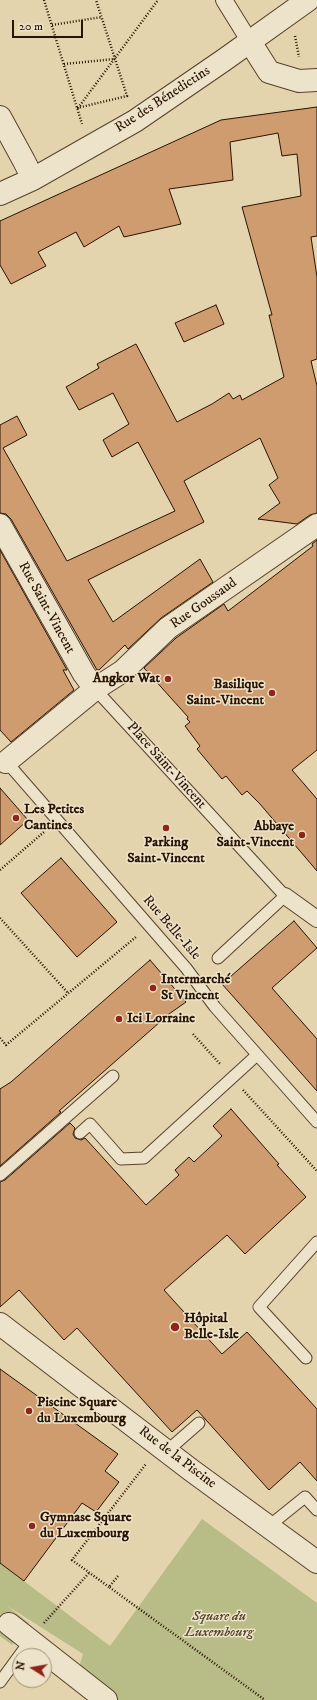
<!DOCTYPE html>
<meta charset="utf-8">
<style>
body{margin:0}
#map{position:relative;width:317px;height:1700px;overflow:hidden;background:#e4d4ad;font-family:"IM FELL DW Pica",serif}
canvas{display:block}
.north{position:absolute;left:12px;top:1648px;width:40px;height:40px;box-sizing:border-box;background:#ede3ca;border:1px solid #9e8f7a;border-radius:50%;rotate:281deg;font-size:11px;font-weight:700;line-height:16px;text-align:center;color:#281201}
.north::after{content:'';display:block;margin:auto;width:14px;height:18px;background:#8f2418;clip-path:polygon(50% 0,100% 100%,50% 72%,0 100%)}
.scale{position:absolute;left:12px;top:20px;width:71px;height:18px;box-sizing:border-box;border:2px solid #281201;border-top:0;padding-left:5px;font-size:12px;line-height:14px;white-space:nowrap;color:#281201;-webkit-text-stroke:3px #ede3ca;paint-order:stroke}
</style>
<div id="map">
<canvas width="317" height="1700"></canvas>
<div class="north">N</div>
<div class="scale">20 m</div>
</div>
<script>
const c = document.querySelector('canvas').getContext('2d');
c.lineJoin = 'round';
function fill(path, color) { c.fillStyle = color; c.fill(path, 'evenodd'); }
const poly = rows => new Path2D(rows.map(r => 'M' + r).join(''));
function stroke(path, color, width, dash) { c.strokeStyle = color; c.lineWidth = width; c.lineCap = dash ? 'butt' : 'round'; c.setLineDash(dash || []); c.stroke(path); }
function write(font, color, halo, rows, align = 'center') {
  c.font = font + ' "IM FELL DW Pica",serif'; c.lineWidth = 3; c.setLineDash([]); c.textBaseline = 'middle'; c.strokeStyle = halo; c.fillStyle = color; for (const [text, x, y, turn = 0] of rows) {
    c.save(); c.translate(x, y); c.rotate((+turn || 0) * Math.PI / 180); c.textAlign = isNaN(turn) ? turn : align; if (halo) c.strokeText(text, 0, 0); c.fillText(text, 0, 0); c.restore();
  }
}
fill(poly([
 [202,1519,317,1603,317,1700,89,1700,73,1687,83,1654,6,1605,29,1623,12,1645,0,1636,0,1563,110,1646]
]), '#b8bc87');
const building = poly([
 [317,107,317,236,311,237,317,277,317,359,311,361,317,386,317,513,310,515,297,524,258,519,280,503,269,485,278,478,260,438,184,481,204,522,88,580,113,622,200,559,213,582,161,618,128,649,125,645,99,670,97,670,11,519,6,514,0,513,0,425,17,416,27,435,3,448,67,561,175,511,138,442,112,457,103,440,129,424,113,393,79,410,66,387,99,368,97,364,136,344,177,422,212,404,229,393,233,399,240,395,242,400,284,377,269,315,272,315,242,207,301,196,297,154,282,156,278,133,230,142,233,180,169,189,181,224,124,237,119,226,84,247,76,232,38,252,46,266,11,284,0,265,0,221,221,120,317,107],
 [216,305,224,324,184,342,175,323,216,305],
 [317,540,317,750,292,770,317,799,317,871,260,804,247,791,242,795,226,776,222,779,197,749,200,746,185,726,190,722,187,719,188,717,144,668,176,638,224,604,228,611,274,576,313,546,312,544,317,540],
 [0,550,67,670,63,670,74,690,11,742,0,730,0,550],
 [0,788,28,820,0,845,0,788],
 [61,858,117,922,77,957,21,893,61,858],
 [294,921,317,948,272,988,317,1039,317,1091,222,984,294,921],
 [150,960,186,1002,169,1014,59,1111,61,1112,0,1166,0,1089,11,1082,150,960],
 [231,1109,279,1164,277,1165,306,1197,245,1254,227,1235,164,1290,222,1354,247,1332,317,1409,317,1481,300,1462,269,1490,197,1410,172,1432,77,1328,64,1340,19,1290,0,1307,0,1182,5,1180,70,1123,75,1128,73,1134,75,1138,81,1140,85,1138,146,1205,179,1175,175,1170,189,1157,194,1162,222,1136,213,1126,231,1109],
 [0,1369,118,1454,105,1471,119,1482,96,1512,82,1503,24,1581,0,1563,0,1369]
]);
fill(building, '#cf9c70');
stroke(building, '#281201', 1);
const service = poly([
 [95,689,285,896,218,958],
 [4,759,186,968,215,1007,317,1122],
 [80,1133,90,1124,121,1159,144,1158,257,1055],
 [0,1175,113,1076],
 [306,1358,259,1307,317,1242],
 [167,1451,199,1423],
 [269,1526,305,1497,317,1510],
 [0,1682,30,1641]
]);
const pedestrian = poly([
 [224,0,250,42],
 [285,896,317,919]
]);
const minor = poly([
 [250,42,269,72,299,81,317,80],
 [0,117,24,161,33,179],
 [0,194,33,179,135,121,224,60,308,0],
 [0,525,84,674,95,689],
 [6,762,95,689,123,671,168,628,317,525],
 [0,1324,191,1470,317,1562],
 [9,1624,106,1700]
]);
stroke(service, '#57422c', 13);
stroke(pedestrian, '#57422c', 18);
stroke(minor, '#57422c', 24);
stroke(poly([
 [44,0,82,124],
 [52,25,102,17],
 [295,36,299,57],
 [64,64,115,59],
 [77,108,127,96,96,0],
 [78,108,158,0],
 [0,870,44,832],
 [0,918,68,993],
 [193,1034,221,1065],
 [0,1038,6,1045,136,937],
 [243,1090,317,1171],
 [118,1576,109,1587,265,1700],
 [109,1587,72,1560,146,1464],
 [44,1623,89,1573]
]), '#281201', 2.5, [1, 2]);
stroke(service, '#ede3ca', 11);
stroke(pedestrian, '#ede3ca', 16);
stroke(minor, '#ede3ca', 22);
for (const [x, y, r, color] of [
 [168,679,4,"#8f2418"],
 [272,693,4,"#8f2418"],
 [16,818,4,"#8f2418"],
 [166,828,4,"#8f2418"],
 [302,835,4,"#8f2418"],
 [153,988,4,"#8f2418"],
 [119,1019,4,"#8f2418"],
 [175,1327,5,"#8f2418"],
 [29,1411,4,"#8f2418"],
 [32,1526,4,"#8f2418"]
]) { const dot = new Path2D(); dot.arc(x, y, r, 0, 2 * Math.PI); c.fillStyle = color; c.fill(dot); stroke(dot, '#ede3ca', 1.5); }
write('14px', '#281201', '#ede3ca', [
 ["Rue des Bénedictins",163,100,-33],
 ["Rue Goussaud",204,604,-35],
 ["Rue Saint-Vincent",46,608,61],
 ["Place Saint-Vincent",166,766,48],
 ["Rue Belle-Isle",171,928,49],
 ["Rue de la Piscine",177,1458,37]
]);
write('bold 14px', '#281201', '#ede3ca', [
 ["Angkor Wat",160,679,"right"],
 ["Basilique",264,685,"right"],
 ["Saint-Vincent",264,701,"right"],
 ["Les Petites",24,810],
 ["Cantines",24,826],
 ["Abbaye",294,827,"right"],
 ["Saint-Vincent",294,843,"right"],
 ["Parking",166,843,"center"],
 ["Saint-Vincent",166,859,"center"],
 ["Intermarché",161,980],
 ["St Vincent",161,996],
 ["Ici Lorraine",127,1019],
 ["Hôpital",184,1319],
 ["Belle-Isle",184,1335],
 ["Piscine Square",37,1403],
 ["du Luxembourg",37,1419],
 ["Gymnase Square",40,1518],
 ["du Luxembourg",40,1534]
], 'left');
write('italic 14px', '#534529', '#ede3ca', [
 ["Square du",219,1617],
 ["Luxembourg",219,1633]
]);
</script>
